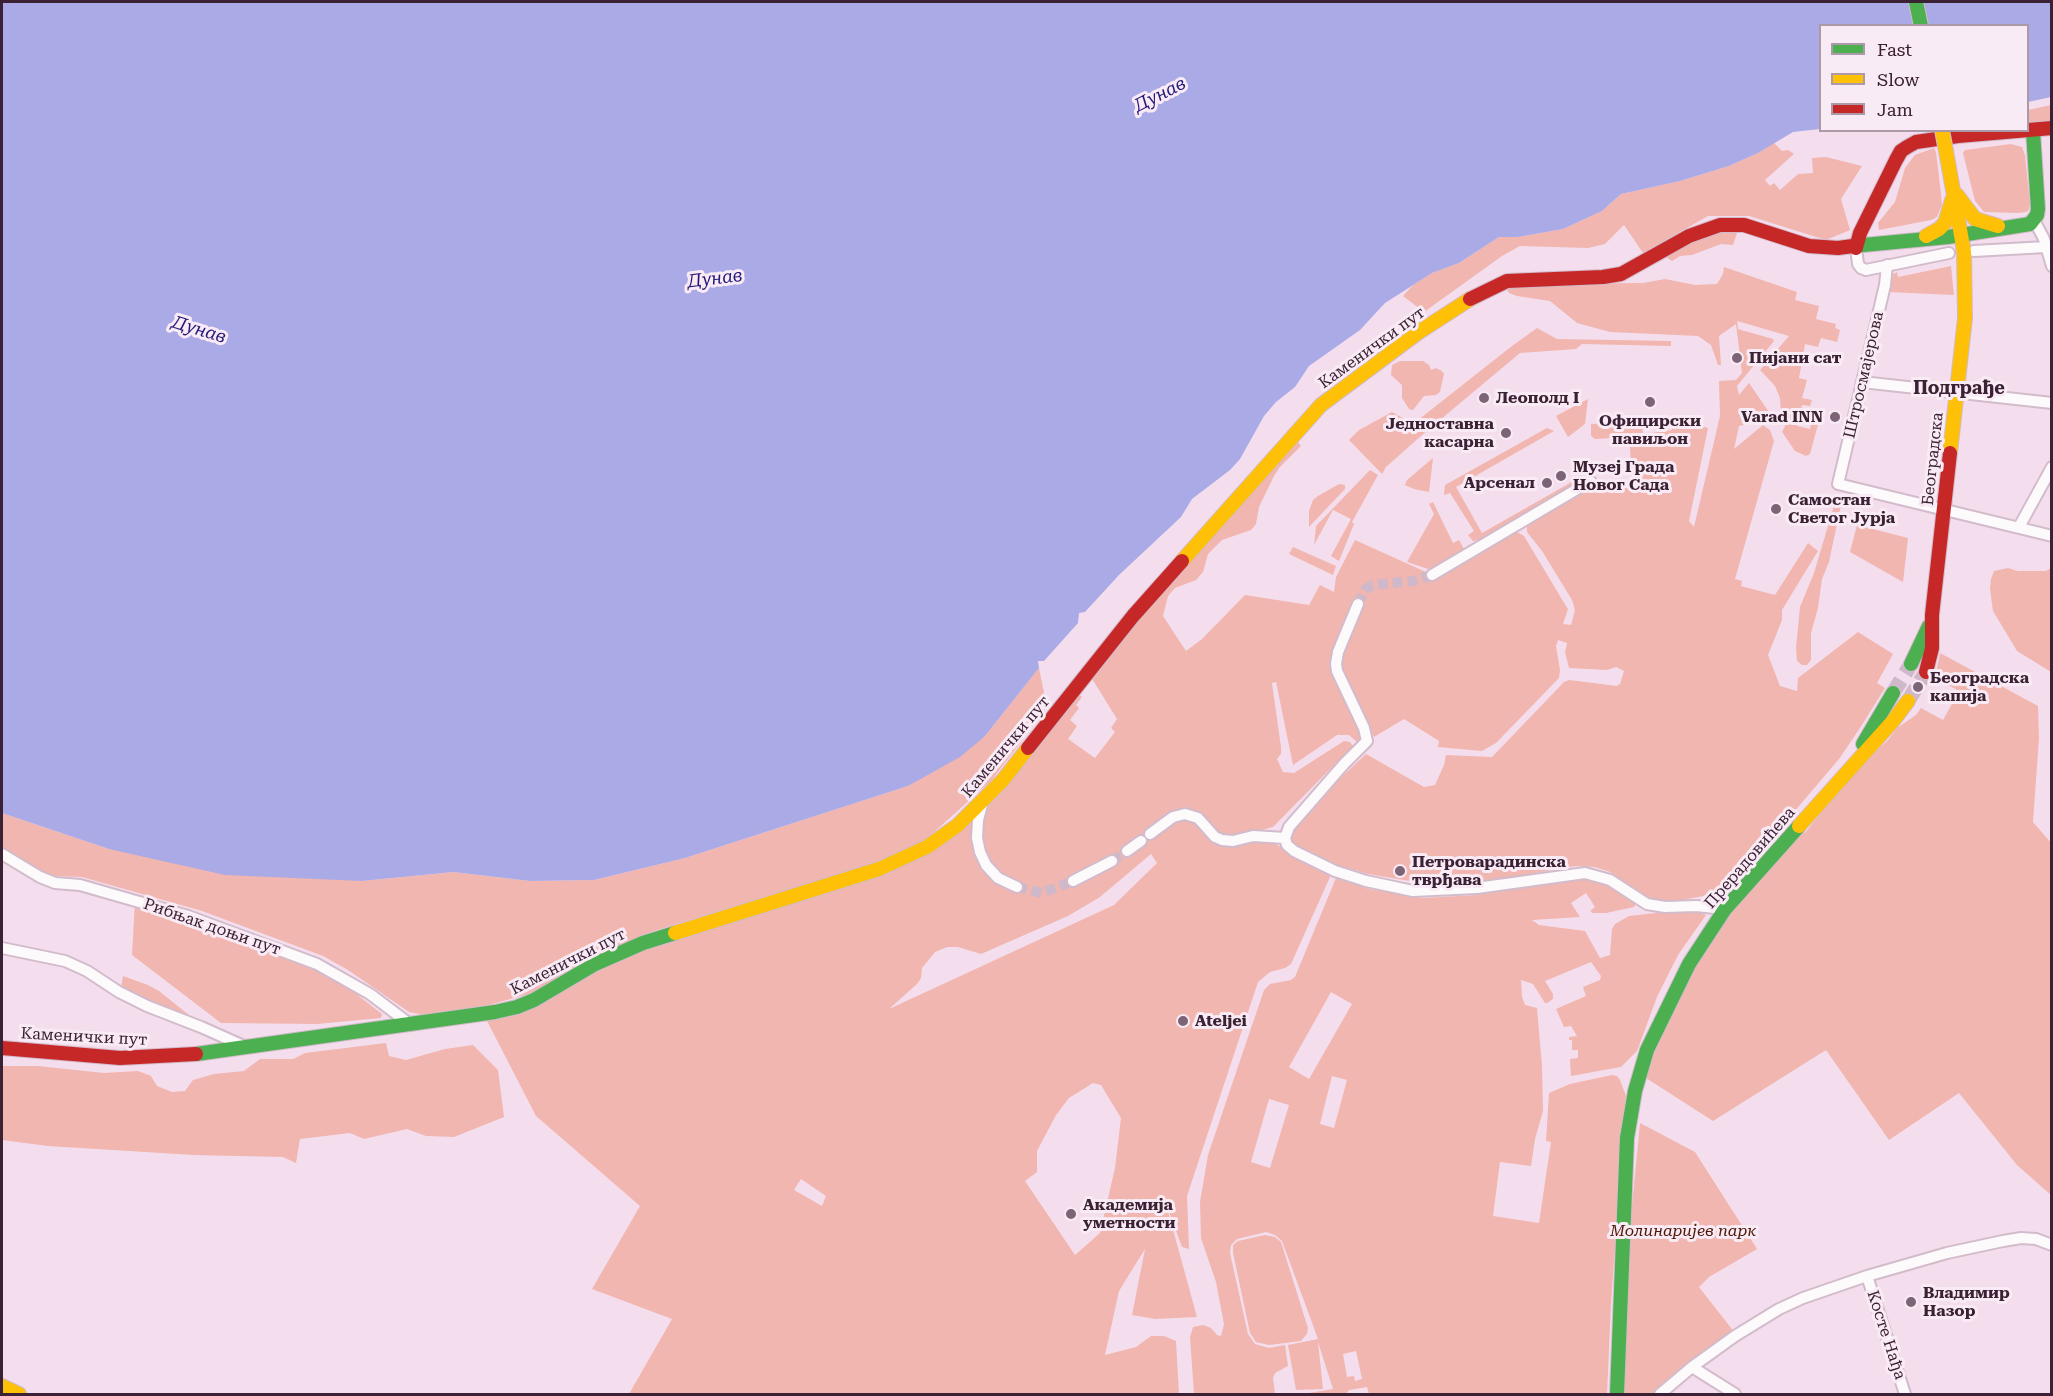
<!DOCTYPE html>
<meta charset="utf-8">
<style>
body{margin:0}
#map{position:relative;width:2053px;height:1396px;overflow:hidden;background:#f4deee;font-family:"Roboto Serif",serif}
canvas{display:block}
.frame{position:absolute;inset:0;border:3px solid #3b2134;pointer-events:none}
.legend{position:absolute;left:1819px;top:24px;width:210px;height:108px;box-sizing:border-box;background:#f9ebf5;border:2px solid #ad9aa8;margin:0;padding:8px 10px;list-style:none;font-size:18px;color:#3b2134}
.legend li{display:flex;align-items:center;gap:12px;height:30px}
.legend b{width:30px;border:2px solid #ad9aa8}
</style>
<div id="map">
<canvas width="2053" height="1396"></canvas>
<div class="frame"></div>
<ul class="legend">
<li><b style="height:8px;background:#4caf50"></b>Fast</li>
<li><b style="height:8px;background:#ffc107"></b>Slow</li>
<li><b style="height:8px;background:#c62828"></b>Jam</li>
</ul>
</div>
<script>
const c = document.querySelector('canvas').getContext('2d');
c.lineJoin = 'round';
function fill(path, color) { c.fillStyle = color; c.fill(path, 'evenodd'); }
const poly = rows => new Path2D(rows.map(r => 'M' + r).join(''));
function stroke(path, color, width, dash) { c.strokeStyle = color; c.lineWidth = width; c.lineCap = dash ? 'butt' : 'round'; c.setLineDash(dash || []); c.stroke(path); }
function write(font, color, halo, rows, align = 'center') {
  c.font = font + ' "Roboto Serif",serif'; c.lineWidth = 6; c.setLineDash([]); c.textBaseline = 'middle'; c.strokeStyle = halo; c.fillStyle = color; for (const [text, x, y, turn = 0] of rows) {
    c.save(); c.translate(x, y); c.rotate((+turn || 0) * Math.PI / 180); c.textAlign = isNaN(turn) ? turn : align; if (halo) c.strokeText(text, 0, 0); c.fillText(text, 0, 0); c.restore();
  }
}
fill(poly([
 [2051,105,2051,125,2028,127,2028,110],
 [1774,143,1782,151,1788,150,1794,154,1765,180,1770,186,1774,183,1780,190,1798,174,1813,173,1812,158,1826,157,1862,166,1841,199,1850,230,1826,240,1749,216,1708,216,1643,253,1624,225,1605,244,1588,248,1520,246,1502,256,1424,312,1403,296,1413,285,1432,273,1459,263,1499,237,1518,237,1563,229,1602,211,1621,194,1680,181,1729,166,1758,153],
 [2011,144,2022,147,2025,155,2030,204,2029,210,2026,212,2018,213,1984,212,1975,201,1963,153,1965,150],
 [1934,148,1936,152,1941,194,1942,205,1937,217,1931,220,1879,230,1878,223,1895,202,1905,168,1915,155],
 [1732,231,1737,233,1733,245,1721,244,1692,255,1680,256,1672,261,1666,257,1706,235],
 [1951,266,1954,295,1888,292,1892,275,1897,272,1898,277],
 [1724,267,1797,292,1795,300,1819,306,1816,319,1836,324,1835,328,1840,330,1837,342,1821,338,1818,347,1805,344,1799,378,1807,380,1802,398,1812,400,1810,406,1802,405,1797,426,1810,429,1813,415,1820,417,1810,454,1806,456,1795,451,1782,432,1788,420,1786,415,1781,413,1780,398,1775,386,1760,370,1789,336,1737,321,1738,329,1773,339,1774,341,1737,386,1739,395,1749,383,1773,418,1739,426,1734,449,1763,425,1770,430,1774,441,1735,579,1742,581,1741,586,1775,595,1808,543,1818,551,1782,610,1782,620,1768,655,1780,686,1797,691,1798,678,1858,632,1893,654,1877,683,1885,688,1860,728,1839,759,1736,880,1714,894,1677,901,1662,902,1646,896,1610,872,1595,867,1576,866,1477,883,1428,884,1368,874,1318,859,1292,845,1292,835,1303,817,1320,797,1366,754,1424,787,1435,785,1444,765,1446,755,1492,757,1564,682,1569,680,1617,686,1620,684,1624,671,1616,667,1607,670,1569,668,1565,652,1567,643,1558,640,1556,646,1560,670,1559,678,1496,743,1482,751,1438,747,1439,741,1404,719,1374,737,1363,717,1355,694,1332,657,1358,720,1361,736,1357,742,1349,735,1338,735,1340,733,1293,765,1276,682,1272,683,1281,747,1281,754,1277,759,1283,772,1294,773,1344,741,1350,742,1353,746,1273,827,1254,832,1315,866,1329,874,1330,877,1291,964,1285,968,1270,972,1258,982,1187,1196,1189,1249,1182,1247,1166,1204,1197,1317,1155,1319,1132,1315,1145,1249,1119,1291,1105,1355,1136,1347,1151,1336,1164,1336,1176,1341,1179,1394,629,1394,672,1319,592,1289,640,1206,536,1116,487,1021,619,958,930,851,1078,694,1082,697,1076,705,1079,708,1070,720,1077,726,1068,739,1095,758,1115,732,1111,728,1117,719,1091,677,1108,651,1298,442,1301,446,1280,467,1274,476,1259,507,1256,524,1251,530,1222,540,1208,554,1203,572,1196,580,1175,588,1168,596,1163,616,1186,651,1202,639,1245,595,1309,605,1320,585,1334,592,1336,577,1355,540,1437,577,1513,532,1517,532,1524,536,1566,606,1568,609,1563,624,1571,625,1575,610,1572,600,1542,551,1527,532,1527,523,1584,490,1633,487,1629,437,1595,439,1591,436,1591,424,1642,422,1643,434,1672,430,1673,420,1688,420,1700,415,1699,421,1702,426,1708,428,1689,521,1694,527,1720,416,1719,381,1736,380,1742,373,1736,324,1719,336,1721,365,1718,365,1711,345,1698,336,1610,332,1577,323,1550,301,1517,296,1509,293,1506,288,1530,284,1643,283,1665,279,1695,285,1717,284,1723,274],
 [1151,854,1157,863,1114,905,889,1009,917,984,921,978,922,968,935,952,947,947,958,947,981,954,1068,916,1100,897],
 [1093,1083,1101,1085,1121,1118,1115,1168,1100,1233,1075,1255,1025,1181,1037,1172,1037,1151,1056,1115,1069,1098],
 [801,1179,826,1196,822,1206,794,1190],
 [1537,328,1557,339,1671,341,1671,346,1582,344,1576,349,1520,353,1422,435,1386,467,1382,474,1349,440,1359,430,1392,412,1413,424,1512,346],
 [1400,361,1423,361,1429,365,1431,370,1436,368,1442,371,1444,374,1440,392,1436,395,1424,396,1413,410,1409,409,1402,398,1402,385,1391,375,1392,365],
 [1588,399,1585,424,1568,437,1556,416],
 [1547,428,1554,431,1456,487,1482,533,1577,479,1579,483,1479,540,1473,541,1468,535,1474,531,1450,493,1444,495,1445,485],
 [1433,458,1429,492,1414,489,1405,485,1407,480],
 [1370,470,1378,475,1352,522,1354,524,1339,561,1331,556,1351,519,1333,510,1314,545,1316,526],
 [1339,484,1345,485,1345,489,1309,527,1309,511,1313,500,1318,496],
 [1836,499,1842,500,1829,562,1822,579,1818,608,1811,633,1811,660,1807,665,1802,665,1797,661,1796,648,1800,607,1814,573],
 [1433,502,1453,543,1459,540,1464,549,1431,570,1407,562,1434,514,1429,504],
 [1857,525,1908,538,1903,582,1850,552],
 [1293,547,1336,566,1333,575,1289,554],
 [2008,568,2018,571,2046,571,2051,568,2051,672,2017,651,1993,611,1990,589,1991,579,1994,571],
 [1940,653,2038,706,2039,738,2033,822,2052,844,2051,1195,2017,1165,1959,1093,1889,1140,1826,1050,1713,1121,1646,1078,1652,1051,1676,997,1729,914,1802,828,1805,833,1834,796,1861,765,1888,740,1897,728,1916,715,1921,708,1943,720,1959,691,1935,678],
 [1039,668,1047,708,991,781,923,842,874,863,651,932,592,959,532,993,489,1005,424,1015,409,1012,348,970,323,956,202,911,82,877,52,876,2,848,2,813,109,849,362,881,453,872,530,881,594,880,685,858,908,786,985,736],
 [1580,877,1599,879,1636,902,1635,905,1634,907,1606,913,1593,913,1590,911,1595,907,1586,893,1571,903,1580,917,1532,920,1539,925,1585,931,1600,958,1610,955,1612,929,1615,924,1629,916,1691,909,1706,915,1678,955,1657,997,1637,1051,1621,1067,1571,1076,1570,1059,1578,1058,1578,1050,1572,1050,1572,1040,1569,1040,1569,1037,1577,1036,1571,1026,1564,1027,1556,1009,1586,996,1583,987,1600,980,1601,976,1591,962,1545,981,1553,994,1553,999,1547,1003,1545,1003,1533,984,1521,980,1522,997,1525,1005,1537,1008,1542,1066,1543,1111,1535,1139,1531,1166,1500,1162,1493,1216,1539,1223,1551,1142,1546,1141,1549,1093,1570,1084,1612,1075,1617,1076,1620,1080,1626,1096,1611,1303,1607,1394,1369,1394,1367,1387,1349,1390,1346,1394,1303,1394,1333,1389,1318,1342,1323,1389,1296,1390,1288,1345,1318,1339,1282,1241,1275,1235,1266,1232,1237,1239,1231,1245,1230,1253,1248,1334,1255,1344,1269,1348,1285,1345,1288,1366,1275,1373,1273,1378,1275,1394,1194,1394,1190,1337,1193,1327,1203,1325,1211,1328,1217,1335,1221,1336,1224,1324,1216,1282,1201,1238,1200,1202,1208,1155,1264,990,1270,984,1291,980,1295,977,1336,878,1369,889,1423,898,1477,895],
 [1331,992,1352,1004,1309,1079,1289,1067],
 [1332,1076,1347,1080,1334,1128,1320,1124],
 [1269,1099,1289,1105,1270,1168,1251,1162],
 [1356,1351,1362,1379,1355,1381,1354,1376,1347,1377,1343,1354],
 [135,901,319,971,346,986,382,1014,381,1018,317,1024,221,1023,132,955],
 [123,976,148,985,159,991,200,1024,149,1003,121,988],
 [386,1043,389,1056,406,1060,445,1049,473,1045,498,1070,504,1117,454,1137,426,1136,407,1129,364,1139,350,1133,300,1139,296,1163,283,1157,193,1155,48,1146,2,1140,2,1066,38,1066,104,1073,138,1071,151,1076,157,1086,172,1092,185,1091,193,1080,214,1074,244,1071,260,1059,293,1059,305,1053],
 [1640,1123,1695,1152,1757,1249,1709,1277,1699,1287,1731,1328,1735,1336,1660,1394,1624,1394,1629,1238],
 [1265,1235,1275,1237,1281,1242,1308,1328,1307,1334,1301,1341,1269,1345,1256,1342,1250,1333,1233,1253,1233,1245,1238,1241]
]), '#f1b6af');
fill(poly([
 [2,2,2051,2,2051,97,2028,102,2028,26,1820,26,1820,129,1793,132,1758,153,1729,166,1680,181,1621,194,1602,211,1563,229,1518,237,1499,237,1459,263,1432,273,1385,303,1360,330,1309,366,1295,387,1276,402,1264,416,1240,459,1230,470,1192,499,1181,517,1119,575,1085,612,1079,613,1078,623,1044,661,1038,661,1039,668,985,736,960,757,908,786,685,858,594,880,530,881,453,872,362,881,225,875,109,849,2,813]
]), '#aaaae7');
stroke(poly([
 [1358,604,1365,590,1372,585,1413,581,1432,575],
 [1112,861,1127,851],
 [1017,887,1042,893,1073,881]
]), '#cfb8c9', 10, [10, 5]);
stroke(poly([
 [1893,693,1911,664],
 [1908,701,1926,672]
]), '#cfb8c9', 15, [15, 8]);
const street = poly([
 [2034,220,2044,239,2052,266],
 [1856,248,1858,264,1861,268,1866,270,1949,253],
 [1974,251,2046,247],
 [1887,265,1885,285,1838,484,2052,536],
 [1862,382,2052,403],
 [2019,527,2052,467],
 [1432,575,1584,485,1591,482],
 [1358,604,1338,652,1336,664,1337,671,1364,728,1367,741,1344,764,1289,827,1285,838,1287,845,1294,851,1335,871,1366,881,1413,891,1477,888,1585,873,1610,880,1647,904,1665,907,1696,906,1725,909],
 [983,801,978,820,977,838,980,852,986,865,998,878,1017,887],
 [1150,834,1173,817,1185,814,1198,818,1215,837,1222,840,1233,841,1253,836,1285,838],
 [1127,851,1141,841],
 [2,854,40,877,55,883,80,885,188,916,317,964,370,994,411,1025],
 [1073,881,1112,861],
 [2,948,65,961,87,971,119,992,147,1006,201,1027,246,1047],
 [1867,1276,1905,1394],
 [1692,1367,1735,1394],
 [1660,1394,1692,1367,1735,1336,1779,1309,1803,1298,1867,1276,1947,1253,2003,1241,2021,1238,2036,1239,2052,1245]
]);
const fast = poly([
 [1916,2,1921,26],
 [1853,246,1948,237,2030,224,2037,215,2038,209,2033,131],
 [1911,664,1929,626],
 [1863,744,1893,693],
 [196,1054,495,1012,517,1007,534,1000,595,964,643,943,675,933],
 [1617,1394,1627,1138,1635,1091,1647,1050,1689,964,1725,909,1799,826]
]);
const slow = poly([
 [1946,151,1964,252,1965,318,1950,453],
 [1957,195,1975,219,1998,226],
 [1926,236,1939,229,1945,223,1952,200],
 [1182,561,1321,405,1419,332,1470,299],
 [1799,826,1893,721,1908,701],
 [675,933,879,869,927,847,958,825,1003,780,1028,748],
 [2,1386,19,1394]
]);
const jam = poly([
 [1856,248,1860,233,1896,160,1901,151,1907,147,1916,142,1958,136,2052,128],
 [1470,299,1507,281,1603,277,1621,274,1689,236,1720,225,1744,225,1809,246,1838,248,1853,246],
 [1926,672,1932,648,1932,615,1950,453],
 [1028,748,1133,616,1182,561],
 [2,1048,120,1058,196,1054]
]);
stroke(street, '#d2bbcb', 14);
stroke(fast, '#d2bbcb', 16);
stroke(slow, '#d2bbcb', 16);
stroke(jam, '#d2bbcb', 16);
stroke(street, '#fdfafc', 10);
stroke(fast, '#4caf50', 14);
stroke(slow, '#ffc107', 14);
stroke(jam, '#c62828', 14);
const slowBridge = poly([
 [1942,130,1946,151]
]);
stroke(slowBridge, '#d2bbcb', 16, []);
stroke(slowBridge, '#ffc107', 14);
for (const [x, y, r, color] of [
 [1737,358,6,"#7c6375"],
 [1484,398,6,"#7c6375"],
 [1650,402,6,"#7c6375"],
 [1835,417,6,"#7c6375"],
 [1506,433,6,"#7c6375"],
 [1561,476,6,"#7c6375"],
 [1547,483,6,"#7c6375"],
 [1776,509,6,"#7c6375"],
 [1918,687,6,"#7c6375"],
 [1400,871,6,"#7c6375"],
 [1183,1021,6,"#7c6375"],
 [1071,1214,6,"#7c6375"],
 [1911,1302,6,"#7c6375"]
]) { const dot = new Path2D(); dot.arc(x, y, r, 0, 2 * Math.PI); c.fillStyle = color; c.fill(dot); stroke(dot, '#f9ebf5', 2); }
write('16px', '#3b2134', '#f9ebf5', [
 ["Каменички пут",1372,348,-36],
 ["Штросмајерова",1864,375,-77],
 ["Београдска",1933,459,-84],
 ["Каменички пут",1006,747,-50],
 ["Прерадовићева",1750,858,-49],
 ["Рибњак доњи пут",212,927,19],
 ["Каменички пут",568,962,-27],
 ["Каменички пут",84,1037,3],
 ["Косте Нађа",1886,1335,72]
]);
write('bold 16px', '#3b2134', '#f9ebf5', [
 ["Пијани сат",1749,358],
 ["Леополд I",1496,398],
 ["Varad INN",1823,417,"right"],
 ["Официрски",1650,421,"center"],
 ["павиљон",1650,439,"center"],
 ["Једноставна",1494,424,"right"],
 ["касарна",1494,442,"right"],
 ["Музеј Града",1573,467],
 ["Новог Сада",1573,485],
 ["Арсенал",1535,483,"right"],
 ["Самостан",1788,500],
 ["Светог Јурја",1788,518],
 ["Београдска",1930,678],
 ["капија",1930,696],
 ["Петроварадинска",1412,862],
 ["тврђава",1412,880],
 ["Ateljei",1195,1021],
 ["Академија",1083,1205],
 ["уметности",1083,1223],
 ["Владимир",1923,1293],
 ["Назор",1923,1311]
], 'left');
write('italic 16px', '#4e1503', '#f9ebf5', [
 ["Молинаријев парк",1683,1231]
]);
write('italic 18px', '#241977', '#f9ebf5', [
 ["Дунав",1160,95,-27],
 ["Дунав",715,279,-7],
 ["Дунав",199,330,17]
]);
write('bold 18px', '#3b2134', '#f9ebf5', [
 ["Подграђе",1959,389]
]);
</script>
